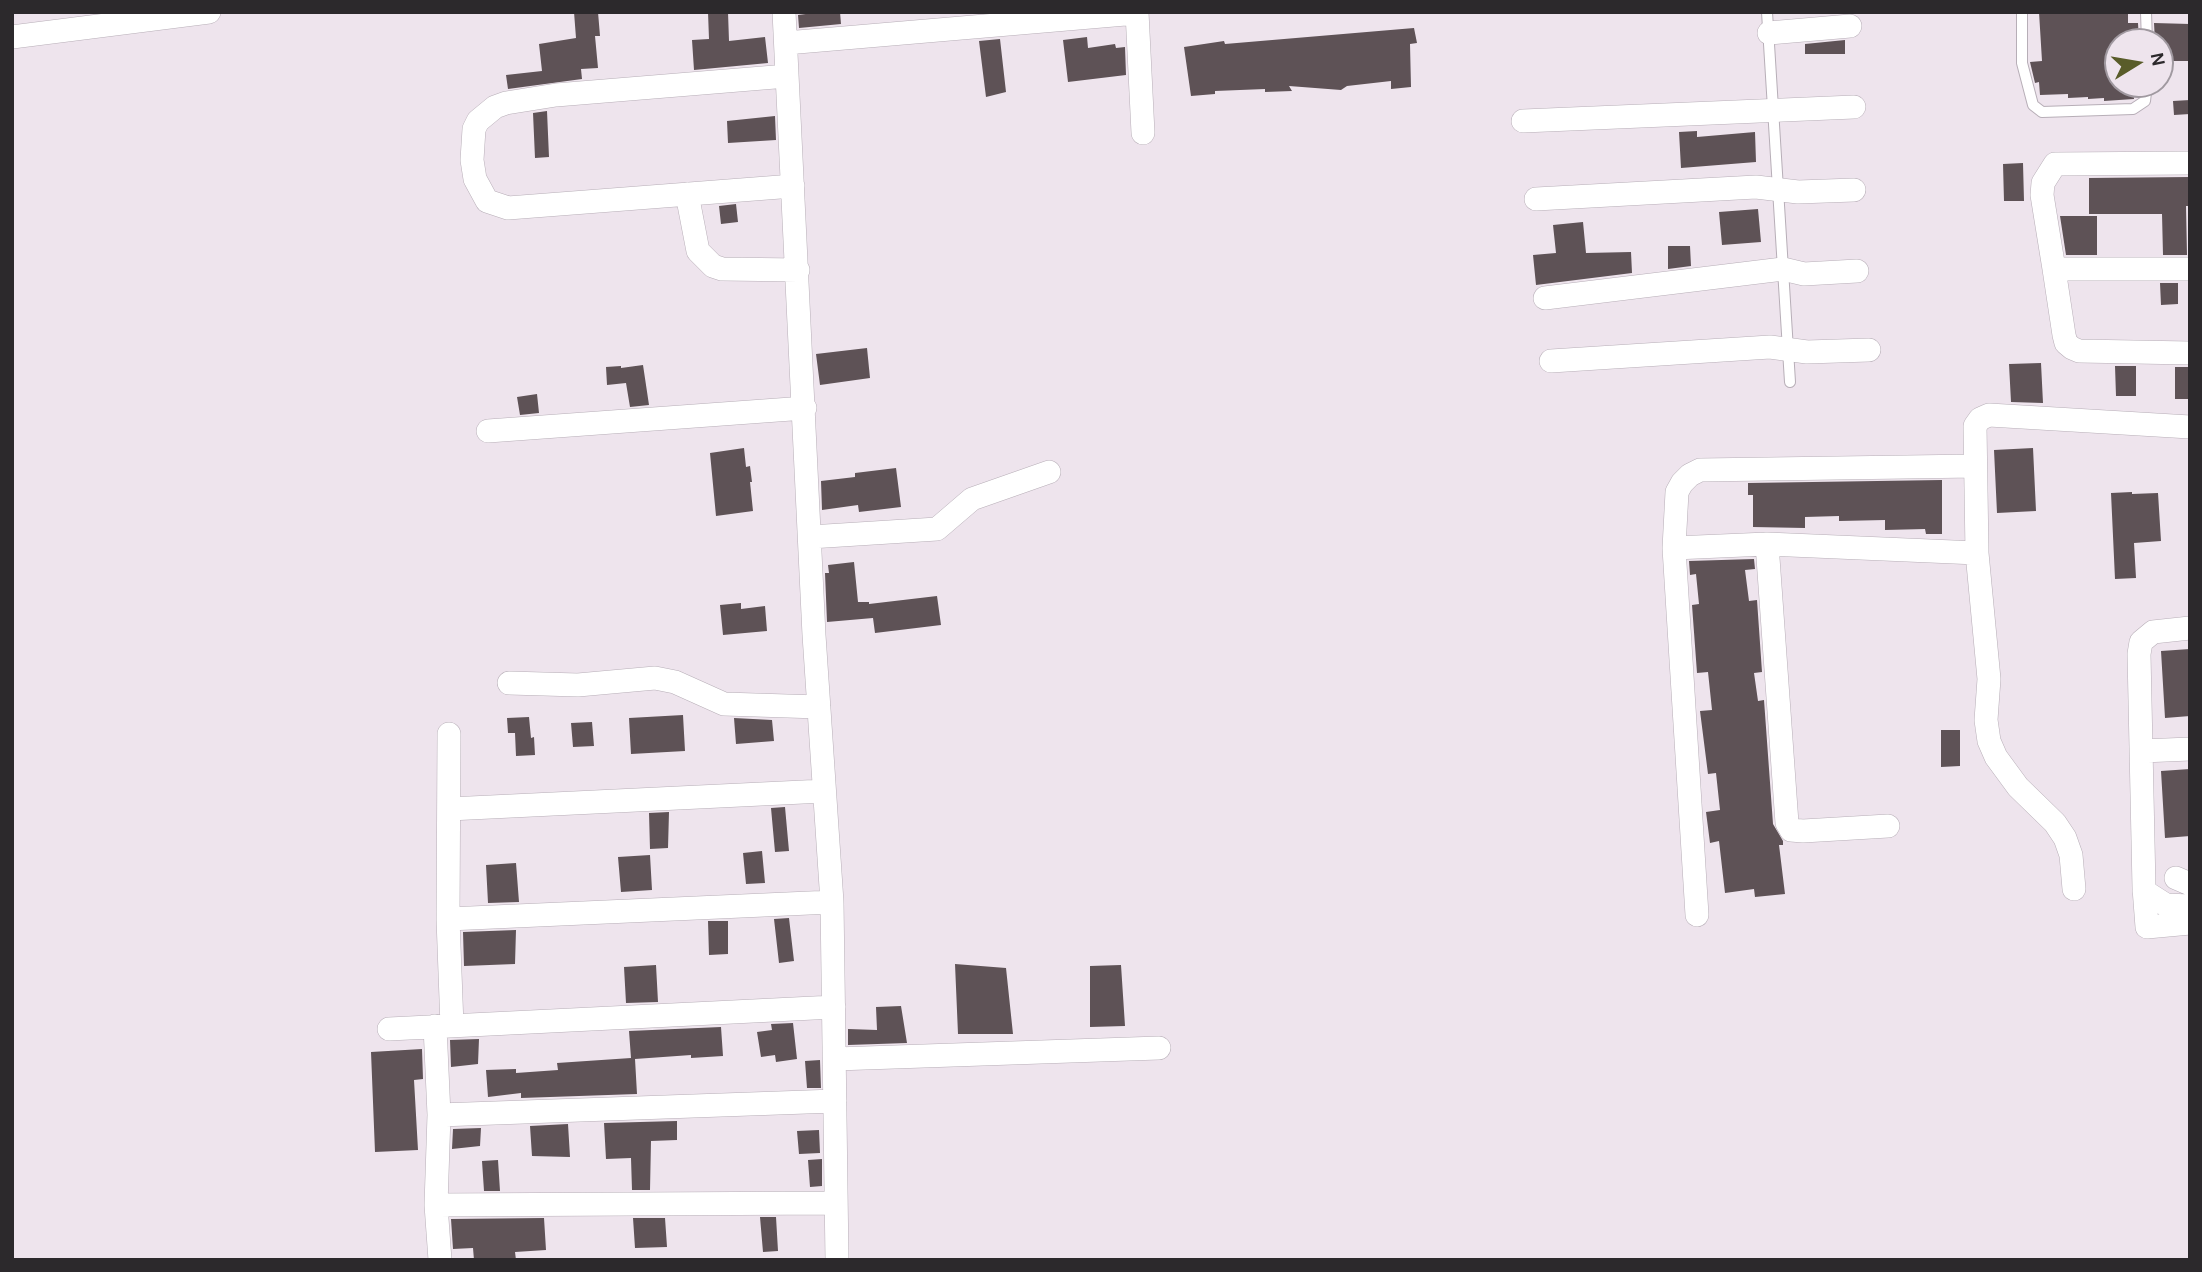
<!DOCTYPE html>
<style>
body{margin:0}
#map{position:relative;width:2202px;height:1272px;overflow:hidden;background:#eee4ed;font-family:Karla,sans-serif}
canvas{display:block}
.frame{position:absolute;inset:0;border:14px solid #2c292c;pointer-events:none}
.north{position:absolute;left:2104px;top:28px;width:70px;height:70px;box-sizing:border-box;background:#eee4ed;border:2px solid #a099a0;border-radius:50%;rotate:79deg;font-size:19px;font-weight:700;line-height:28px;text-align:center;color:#2c292c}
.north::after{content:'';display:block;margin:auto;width:24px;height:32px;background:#595c2a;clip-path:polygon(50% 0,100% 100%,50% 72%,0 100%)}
</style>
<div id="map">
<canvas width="2202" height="1272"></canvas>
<div class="frame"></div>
<div class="north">N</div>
</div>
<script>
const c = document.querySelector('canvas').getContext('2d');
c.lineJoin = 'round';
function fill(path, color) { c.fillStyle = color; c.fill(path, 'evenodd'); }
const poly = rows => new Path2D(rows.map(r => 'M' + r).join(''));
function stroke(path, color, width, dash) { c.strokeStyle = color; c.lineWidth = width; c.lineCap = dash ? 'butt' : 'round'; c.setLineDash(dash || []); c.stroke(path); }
fill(poly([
 [574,12,598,12,600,36,595,36,598,68,581,69,582,79,508,89,506,75,542,71,539,44,576,38],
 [708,12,728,12,729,41,765,37,768,63,694,70,692,40,709,39],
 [821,12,840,12,841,24,799,28,798,15],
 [2039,12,2128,12,2128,23,2138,23,2139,42,2118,42,2118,84,2133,84,2134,99,2104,101,2104,98,2088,99,2088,97,2068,98,2068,94,2040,95,2039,82,2035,83,2030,62,2042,61],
 [2154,23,2190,24,2190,61,2160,61,2160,42,2155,42],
 [1414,28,1417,43,1410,44,1411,87,1391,89,1391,81,1347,86,1341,90,1289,86,1292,91,1265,92,1265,89,1215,91,1215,94,1191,96,1184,47,1224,41,1225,44],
 [1087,37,1088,48,1115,44,1116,48,1125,47,1126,75,1068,82,1063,40],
 [1000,39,1006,92,986,97,979,41],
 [1845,40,1845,54,1805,54,1805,44],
 [2190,100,2190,114,2174,115,2173,101],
 [547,111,549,157,535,158,533,113],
 [775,116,776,140,728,143,727,121],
 [1697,131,1697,137,1755,132,1756,162,1681,168,1679,132],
 [2023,163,2024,201,2004,201,2003,164],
 [2190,177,2190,206,2186,206,2187,255,2163,255,2162,214,2089,214,2089,178],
 [736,204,738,222,721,224,719,206],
 [1758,209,1761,242,1722,245,1719,212],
 [2060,216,2097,216,2097,255,2066,255],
 [1583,222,1586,253,1631,252,1632,273,1536,285,1533,255,1556,253,1553,225],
 [1668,246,1690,246,1691,266,1668,269],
 [2160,283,2178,283,2178,304,2161,305],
 [867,348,870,378,820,385,816,354],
 [2041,363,2043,403,2011,402,2009,364],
 [643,365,649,405,630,407,626,383,607,385,606,367,621,366,621,368],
 [2115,366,2136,366,2136,396,2116,396],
 [2175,367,2190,367,2190,399,2175,399],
 [537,394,539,413,520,415,517,397],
 [744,448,746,467,750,466,752,482,750,482,753,511,716,516,710,453],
 [2033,448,2036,511,1997,513,1994,450],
 [896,468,901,507,859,512,858,505,822,510,821,481,855,477,855,473],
 [1942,480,1942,534,1926,534,1925,529,1885,530,1885,520,1839,521,1839,516,1805,517,1805,528,1753,527,1753,495,1748,495,1748,483],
 [2132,492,2132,494,2158,493,2161,541,2134,543,2136,578,2115,579,2111,493],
 [1754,559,1755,569,1745,570,1749,601,1757,600,1762,672,1754,673,1758,701,1764,700,1773,824,1783,841,1783,845,1779,845,1785,894,1755,897,1754,889,1725,893,1719,841,1710,843,1706,812,1720,810,1716,773,1708,774,1700,711,1712,710,1708,672,1697,673,1692,605,1699,604,1696,574,1690,575,1689,561],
 [854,562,858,602,869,602,869,604,937,596,941,625,875,633,873,618,827,622,825,573,829,573,828,565],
 [741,603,741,609,765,606,767,631,723,635,720,605],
 [2190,649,2190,716,2165,718,2161,651],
 [683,715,685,751,631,754,629,718],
 [529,717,531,738,534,737,535,755,516,756,515,733,508,733,507,718],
 [734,718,772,720,774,741,736,744],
 [592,722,594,746,573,747,571,723],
 [1941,730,1960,730,1960,766,1941,767],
 [2190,769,2190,836,2165,838,2161,771],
 [785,807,789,851,775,852,771,808],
 [669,812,668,848,650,849,649,813],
 [762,851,765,883,746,884,743,853],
 [650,855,652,890,621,892,618,857],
 [516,863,519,902,488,903,486,865],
 [789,918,794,961,779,963,774,919],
 [708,921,728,921,728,954,709,955],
 [516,930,515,964,464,966,463,932],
 [955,964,1006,968,1013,1034,958,1034],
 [656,965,658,1002,626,1003,624,967],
 [1121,965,1125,1026,1090,1027,1090,966],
 [901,1006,907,1043,848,1045,848,1029,877,1030,876,1007],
 [793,1023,797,1059,776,1062,775,1055,761,1057,757,1032,772,1030,771,1024],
 [721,1027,723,1056,691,1058,691,1055,635,1059,637,1094,521,1098,521,1093,488,1097,486,1070,516,1069,516,1073,558,1070,557,1063,631,1058,629,1031],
 [479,1039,478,1064,451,1067,450,1040],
 [422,1049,423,1079,414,1080,418,1150,375,1152,371,1052],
 [820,1060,821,1088,807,1088,805,1061],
 [677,1121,677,1140,651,1141,650,1190,632,1190,631,1158,606,1159,604,1123],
 [568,1124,570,1157,532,1156,530,1126],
 [481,1128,480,1146,452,1149,453,1129],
 [819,1130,820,1153,799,1154,797,1131],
 [822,1159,822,1186,810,1187,808,1160],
 [498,1160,500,1191,484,1191,482,1161],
 [760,1217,776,1217,778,1251,763,1252],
 [544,1218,546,1250,515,1252,516,1260,474,1260,473,1248,453,1249,451,1219],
 [633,1218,665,1218,667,1247,635,1248]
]), '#5e5256');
const lane = poly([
 [1767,12,1790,382],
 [2022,12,2022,63,2033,105,2042,112,2133,109,2145,101,2147,84],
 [2146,12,2147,42]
]);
const street = poly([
 [784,12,814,635,832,902,837,1260],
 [1137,12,1143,133],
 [1769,33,1850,26],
 [12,37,209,12],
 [786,43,1137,13],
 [787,76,556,95,506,103,495,107,478,121,474,129,472,160,475,179,487,201,508,208,793,186],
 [1523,121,1854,107],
 [2190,163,2055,164,2043,183,2042,195,2054,269,2190,269],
 [687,194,698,251,713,266,722,269,798,270],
 [1536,199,1756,187,1798,192,1854,190],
 [2054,269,2064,335,2066,343,2072,348,2079,351,2190,353],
 [1545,298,1783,269,1804,274,1857,271],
 [1551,361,1770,347,1807,352,1869,350],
 [488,431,805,408],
 [810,537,937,529,972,499,1049,472],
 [1767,544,1787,823,1791,830,1803,831,1888,826],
 [1674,548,1767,544,1977,553],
 [2190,628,2153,632,2141,642,2139,654,2144,888,2147,927,2190,923],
 [509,683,578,685,655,678,675,682,724,704,819,707],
 [449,734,448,919,452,1026],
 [2142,751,2190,749],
 [449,809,824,791],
 [2176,878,2190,884],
 [2074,889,2071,855,2065,838,2055,823,2018,787,1996,757,1989,741,1986,720,1989,679,1977,553,1975,426,1980,419,1989,415,2190,427],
 [2144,891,2166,905,2190,906],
 [1697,915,1674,548,1677,492,1682,483,1690,475,1700,470,1975,466],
 [448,919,832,902],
 [435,1026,439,1115,436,1205,440,1260],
 [389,1029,834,1007],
 [836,1059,1159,1048],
 [439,1115,835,1101],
 [436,1205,836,1203]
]);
stroke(lane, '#b7aeb7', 12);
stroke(street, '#b7aeb7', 24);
stroke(lane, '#fff', 10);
stroke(street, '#fff', 23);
</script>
